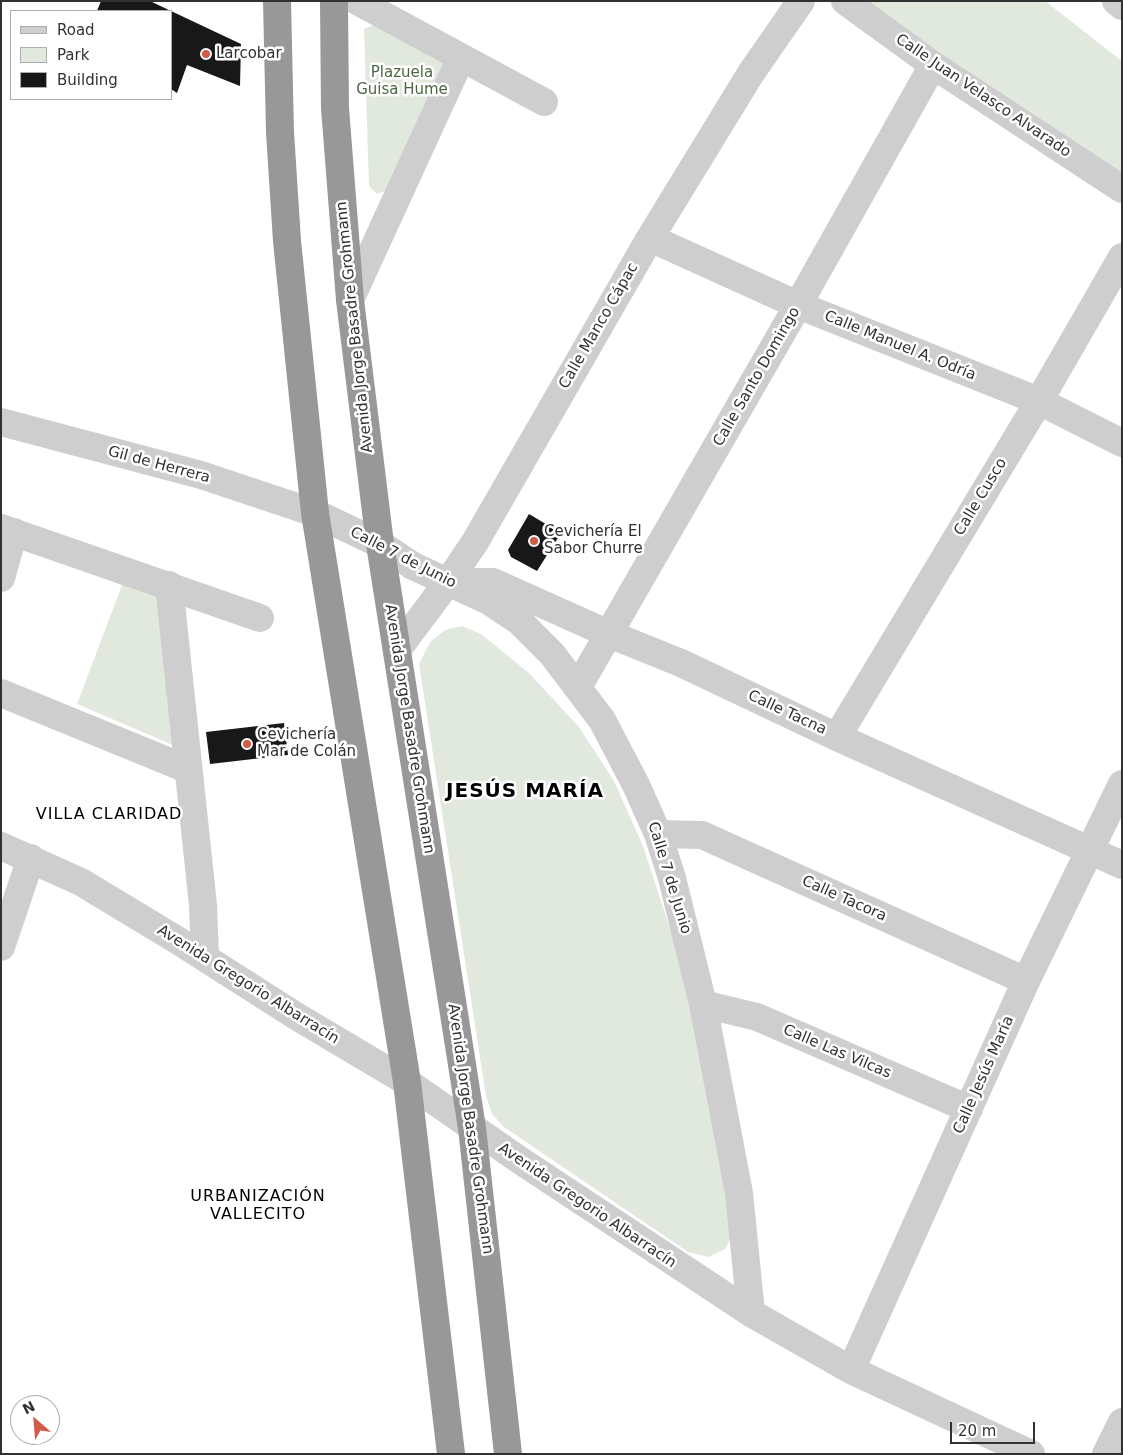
<!DOCTYPE html>
<meta charset="utf-8">
<style>
body{margin:0}
#map{position:relative;width:1123px;height:1455px;overflow:hidden;background:#fff;font-family:"DejaVu Sans",sans-serif}
canvas{display:block}
.frame{position:absolute;inset:0;border:2px solid #313131;pointer-events:none}
.legend{position:absolute;left:10px;top:10px;width:162px;height:90px;box-sizing:border-box;background:#fff;border:1px solid #adadad;margin:0;padding:6px 9px;list-style:none;font-size:15px;color:#313131}
.legend li{display:flex;align-items:center;gap:10px;height:25px}
.legend b{width:25px;border:1px solid #adadad}
.north{position:absolute;left:10px;top:1395px;width:50px;height:50px;box-sizing:border-box;background:#fff;border:1px solid #adadad;border-radius:50%;rotate:333deg;font-size:14px;font-weight:700;line-height:20px;text-align:center;color:#313131}
.north::after{content:'';display:block;margin:auto;width:18px;height:22px;background:#d25a48;clip-path:polygon(50% 0,100% 100%,50% 72%,0 100%)}
.scale{position:absolute;left:950px;top:1422px;width:85px;height:22px;box-sizing:border-box;border:2px solid #313131;border-top:0;padding-left:6px;font-size:15px;line-height:18px;white-space:nowrap;color:#313131;-webkit-text-stroke:4px #fff;paint-order:stroke}
</style>
<div id="map">
<canvas width="1123" height="1455"></canvas>
<div class="frame"></div>
<ul class="legend">
<li><b style="height:6px;background:#cecece"></b>Road</li>
<li><b style="height:14px;background:#e1e9de"></b>Park</li>
<li><b style="height:14px;background:#181818"></b>Building</li>
</ul>
<div class="north">N</div>
<div class="scale">20 m</div>
</div>
<script>
const c = document.querySelector('canvas').getContext('2d');
c.lineJoin = 'round';
function fill(path, color) { c.fillStyle = color; c.fill(path, 'evenodd'); }
const poly = rows => new Path2D(rows.map(r => 'M' + r).join(''));
function stroke(path, color, width, dash) { c.strokeStyle = color; c.lineWidth = width; c.lineCap = dash ? 'butt' : 'round'; c.setLineDash(dash || []); c.stroke(path); }
function write(font, color, halo, rows, align = 'center') {
  c.font = font + ' "DejaVu Sans",sans-serif'; c.lineWidth = 5; c.setLineDash([]); c.textBaseline = 'middle'; c.strokeStyle = halo; c.fillStyle = color; for (const [text, x, y, turn = 0] of rows) {
    c.save(); c.translate(x, y); c.rotate((+turn || 0) * Math.PI / 180); c.textAlign = isNaN(turn) ? turn : align; if (halo) c.strokeText(text, 0, 0); c.fillText(text, 0, 0); c.restore();
  }
}
fill(poly([
 [866,1,1045,1,1122,61,1122,178,940,55],
 [373,25,443,60,446,73,391,189,377,194,369,186,364,29],
 [125,577,162,591,180,748,77,704],
 [462,626,481,634,529,673,579,727,614,781,643,846,673,938,696,1034,734,1232,725,1249,708,1257,688,1252,504,1127,492,1114,486,1096,419,664,430,642,445,630]
]), '#e1e9de');
fill(poly([
 [101,1,150,1,171,11,97,11],
 [171,11,241,44,240,86,187,65,177,93,171,89],
 [529,514,561,533,537,571,511,557,508,550],
 [284,723,288,755,210,764,206,732]
]), '#181818');
stroke(poly([
 [357,1,544,102],
 [845,1,933,65,1122,189],
 [1116,1,1122,6],
 [650,238,798,305,1039,401,1122,443],
 [350,300,461,58],
 [1,422,201,475,315,513,380,544,413,566,489,601,519,621,552,654,602,720,636,785,658,834,672,878,703,1004,739,1193,751,1313],
 [1,528,260,618],
 [1,578,14,532],
 [457,582,493,582,609,634,681,663,837,737,1122,865],
 [169,585,203,905,205,958],
 [397,650,448,582,475,542,650,238,751,73,801,1],
 [578,687,798,305,933,65],
 [1,693,187,769],
 [837,737,1039,401,1122,257],
 [658,834,702,835,1026,981],
 [1,846,81,882,177,940,296,1016,407,1082,521,1161,751,1313,851,1370,1031,1454],
 [1,947,31,858],
 [703,1004,757,1017,969,1109],
 [851,1370,1026,981,1122,784],
 [1106,1454,1122,1422]
]), '#cecece', 28);
stroke(poly([
 [277,1,280,132,287,241,315,513,407,1082,451,1454],
 [334,1,335,108,350,300,380,544,472,1128,508,1454]
]), '#989898', 28);
for (const [x, y, r, color] of [
 [206,54,5,"#d25a48"],
 [534,541,5,"#d25a48"],
 [247,744,5,"#d25a48"]
]) { const dot = new Path2D(); dot.arc(x, y, r, 0, 2 * Math.PI); c.fillStyle = color; c.fill(dot); stroke(dot, '#fff', 2); }
write('15px', '#313131', '#fff', [
 ["Larcobar",216,54],
 ["Cevichería El",544,532],
 ["Sabor Churre",544,549],
 ["Cevichería",257,735],
 ["Mar de Colán",257,752]
], 'left');
write('15px', '#4c6842', '#fff', [
 ["Plazuela",402,73],
 ["Guisa Hume",402,90]
]);
write('15px', '#313131', '#fff', [
 ["Calle Juan Velasco Alvarado",983,96,34],
 ["Calle Manco Cápac",599,326,-60],
 ["Avenida Jorge Basadre Grohmann",355,327,-96],
 ["Calle Manuel A. Odría",900,346,22],
 ["Calle Santo Domingo",757,377,-60],
 ["Gil de Herrera",159,465,15],
 ["Calle Cusco",981,497,-59],
 ["Calle 7 de Junio",403,558,27],
 ["Calle Tacna",787,713,25],
 ["Avenida Jorge Basadre Grohmann",409,729,81],
 ["Calle 7 de Junio",669,878,73],
 ["Calle Tacora",844,899,24],
 ["Avenida Gregorio Albarracín",248,985,32],
 ["Calle Las Vilcas",837,1052,23],
 ["Calle Jesús María",984,1075,-66],
 ["Avenida Jorge Basadre Grohmann",470,1129,82],
 ["Avenida Gregorio Albarracín",587,1206,34]
]);
c.letterSpacing = '1px';
write('16px', '#000', '#fff', [
 ["VILLA CLARIDAD",109,815],
 ["URBANIZACIÓN",258,1197],
 ["VALLECITO",258,1215]
]);
c.letterSpacing = '0px';
c.letterSpacing = '1px';
write('bold 20px', '#000', '#fff', [
 ["JESÚS MARÍA",525,792]
]);
c.letterSpacing = '0px';
</script>
